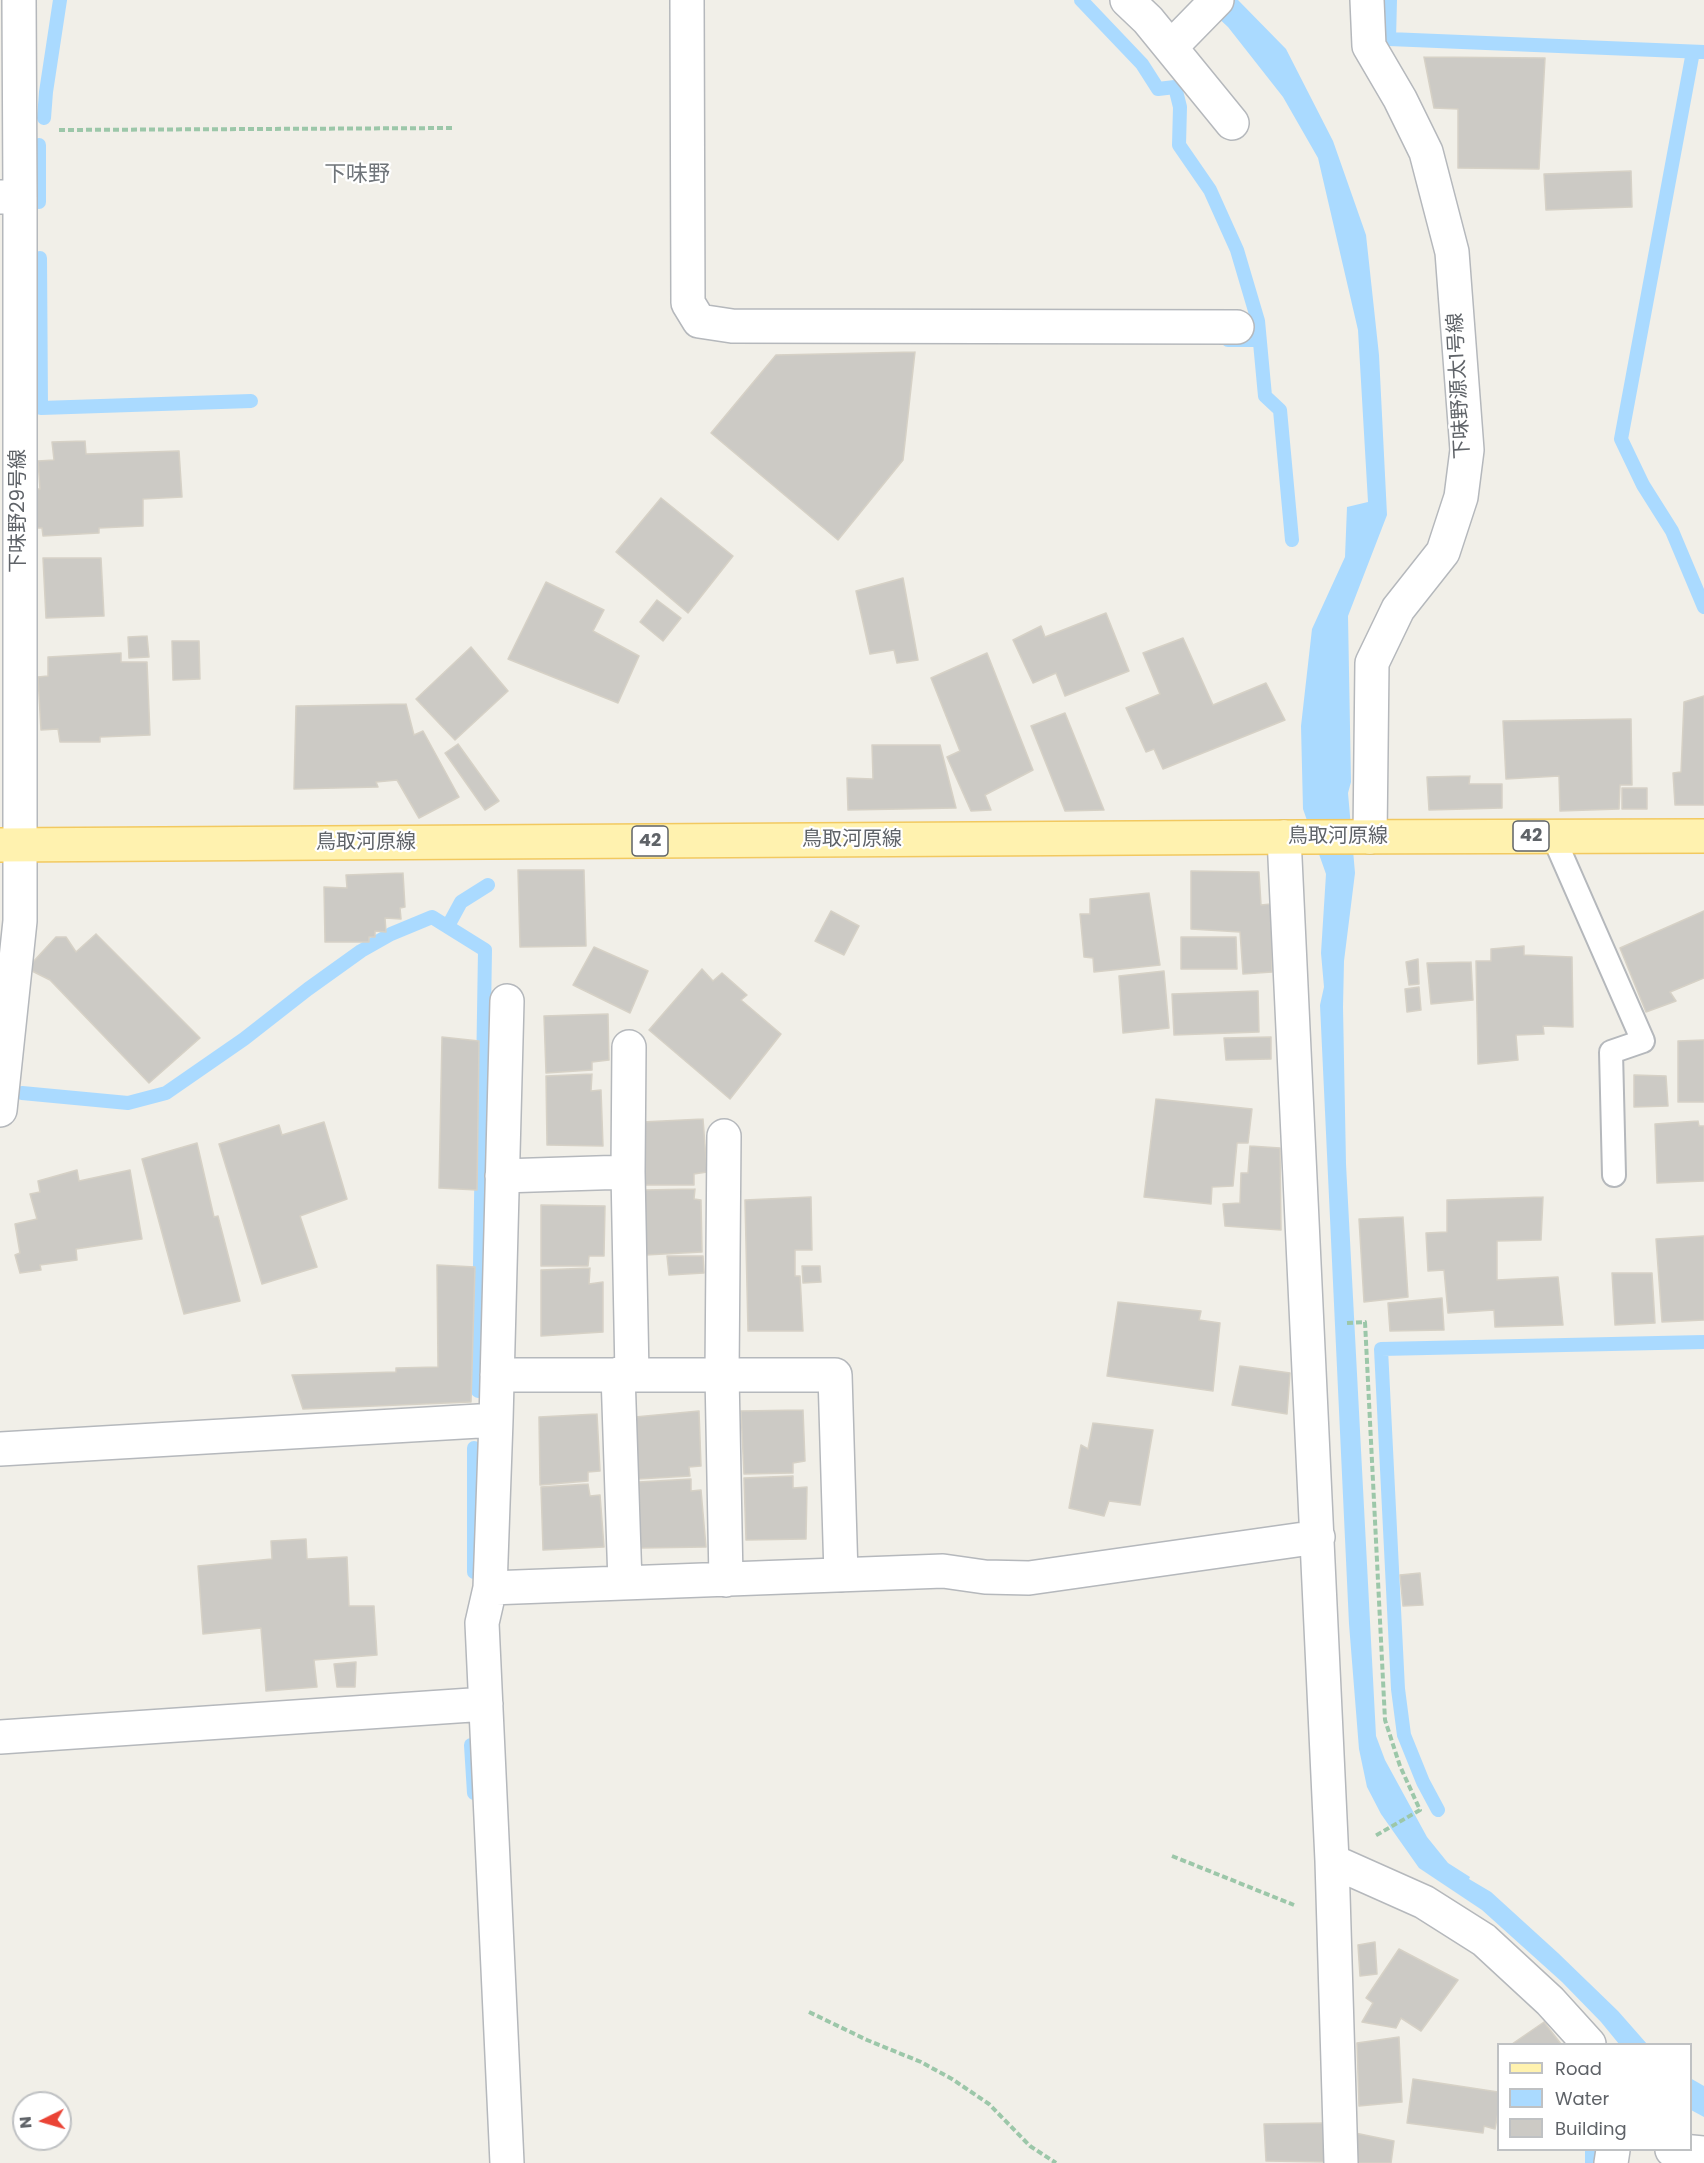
<!DOCTYPE html>
<meta charset="utf-8">
<style>
body{margin:0}
#map{position:relative;width:1704px;height:2163px;overflow:hidden;background:#f1efe8;font-family:Poppins,sans-serif}
canvas{display:block}
.legend{position:absolute;left:1497px;top:2043px;width:195px;height:108px;box-sizing:border-box;background:#fff;border:2px solid #bfc1c3;margin:0;padding:8px 10px;list-style:none;font-size:18px;color:#5f6368}
.legend li{display:flex;align-items:center;gap:12px;height:30px}
.legend b{width:30px;border:2px solid #bfc1c3}
.north{position:absolute;left:12px;top:2091px;width:60px;height:60px;box-sizing:border-box;background:#fff;border:2px solid #bfc1c3;border-radius:50%;rotate:265deg;font-size:16px;font-weight:700;line-height:24px;text-align:center;color:#5f6368}
.north::after{content:'';display:block;margin:auto;width:21px;height:27px;background:#ea4335;clip-path:polygon(50% 0,100% 100%,50% 72%,0 100%)}
</style>
<div id="map">
<canvas width="1704" height="2163"></canvas>
<ul class="legend">
<li><b style="height:8px;background:#fff2af"></b>Road</li>
<li><b style="height:16px;background:#aadaff"></b>Water</li>
<li><b style="height:16px;background:#cccac5"></b>Building</li>
</ul>
<div class="north">N</div>
</div>
<script>
const c = document.querySelector('canvas').getContext('2d');
c.lineJoin = 'round';
function fill(path, color) { c.fillStyle = color; c.fill(path, 'evenodd'); }
const poly = rows => new Path2D(rows.map(r => 'M' + r).join(''));
function stroke(path, color, width, dash) { c.strokeStyle = color; c.lineWidth = width; c.lineCap = dash ? 'butt' : 'round'; c.setLineDash(dash || []); c.stroke(path); }
function write(font, color, halo, rows, align = 'center') {
  c.font = font + ' Poppins,"Noto Sans JP",sans-serif'; c.lineWidth = 4.5; c.setLineDash([]); c.textBaseline = 'middle'; c.strokeStyle = halo; c.fillStyle = color; for (const [text, x, y, turn = 0] of rows) {
    c.save(); c.translate(x, y); c.rotate((+turn || 0) * Math.PI / 180); c.textAlign = isNaN(turn) ? turn : align; if (halo) c.strokeText(text, 0, 0); c.fillText(text, 0, 0); c.restore();
  }
}
fill(poly([
 [1199,0,1238,0,1286,49,1333,141,1366,235,1379,355,1387,515,1348,616,1351,782,1348,793,1355,873,1344,961,1343,1007,1346,1164,1376,1736,1385,1760,1427,1837,1448,1863,1470,1877,1469,1879,1491,1892,1558,1953,1618,2011,1647,2044,1619,2044,1601,2022,1562,1982,1482,1910,1419,1868,1381,1814,1367,1787,1359,1749,1349,1624,1320,1005,1324,987,1321,953,1326,874,1303,809,1301,726,1312,629,1345,557,1347,507,1368,502,1358,330,1318,158,1283,97,1228,27],
 [1690,2078,1704,2086,1704,2117,1691,2110]
]), '#aadaff');
stroke(poly([
 [1081,0,1142,64,1158,89,1175,87,1180,107,1179,145,1210,190,1237,250,1258,321,1265,396,1280,410,1292,540],
 [1390,0,1389,39,1704,52],
 [1692,57,1621,439,1643,485,1672,531,1704,607],
 [44,118,46,92,60,0],
 [39,145,39,202],
 [40,258,41,408,251,401],
 [1228,340,1259,340],
 [448,926,461,902,488,885],
 [22,1093,128,1103,166,1093,244,1039,308,989,361,951,391,934,432,917,485,950,478,1391],
 [474,1572,474,1448],
 [471,1745,474,1793],
 [1438,1810,1423,1782,1404,1735,1398,1689,1381,1349,1704,1342],
 [1592,2163,1592,2150]
]), '#aadaff', 14);
const building = poly([
 [1424,57,1545,58,1539,169,1458,168,1458,109,1434,108,1424,57],
 [1631,171,1632,207,1546,210,1544,174,1631,171],
 [915,352,903,460,838,540,711,433,776,355,915,352],
 [85,441,86,454,179,451,182,497,143,499,143,526,99,528,99,533,43,536,42,528,36,528,34,489,40,489,38,461,54,460,52,442,85,441],
 [661,498,733,556,688,613,616,552,661,498],
 [43,558,101,558,104,616,46,618,43,558],
 [903,578,918,660,897,663,894,650,870,654,856,591,903,578],
 [546,582,604,610,593,631,639,656,618,703,508,659,546,582],
 [657,600,681,618,663,641,640,622,657,600],
 [1106,613,1129,671,1065,696,1056,673,1033,683,1013,640,1041,626,1045,637,1106,613],
 [147,636,149,657,129,658,128,637,147,636],
 [1183,638,1213,705,1266,683,1285,720,1163,769,1154,749,1146,752,1126,708,1160,694,1143,653,1183,638],
 [172,641,199,641,200,679,173,680,172,641],
 [471,647,508,691,455,740,416,699,471,647],
 [121,653,121,662,147,662,150,735,100,737,100,742,60,742,58,729,41,730,38,677,48,676,48,657,121,653],
 [987,653,1033,770,985,795,991,810,971,811,947,757,960,751,931,678,987,653],
 [1704,696,1704,805,1675,805,1673,773,1681,772,1684,702,1704,696],
 [406,704,414,735,423,731,459,797,419,818,397,780,376,782,378,787,294,789,296,706,406,704],
 [1065,713,1104,810,1065,811,1031,726,1065,713],
 [1631,719,1632,785,1620,785,1619,809,1560,811,1559,776,1506,779,1503,721,1631,719],
 [458,744,499,801,485,810,445,753,458,744],
 [872,745,940,745,956,808,848,810,847,778,873,779,872,745],
 [1470,776,1469,784,1502,784,1502,808,1429,810,1427,777,1470,776],
 [1622,788,1647,788,1647,809,1622,809,1622,788],
 [518,870,584,870,586,946,520,947,518,870],
 [1191,871,1259,872,1261,905,1271,904,1272,972,1243,974,1240,932,1191,929,1191,871],
 [403,873,405,907,400,908,401,919,385,918,386,932,375,931,375,937,369,937,369,942,325,942,324,887,347,888,346,875,403,873],
 [1149,893,1160,965,1094,972,1093,958,1084,957,1080,914,1090,914,1090,899,1149,893],
 [831,911,859,926,844,955,815,941,831,911],
 [1704,911,1704,978,1670,992,1676,1001,1646,1012,1620,948,1704,911],
 [96,934,200,1038,149,1083,50,980,32,971,32,963,56,937,66,937,76,952,96,934],
 [1181,937,1236,937,1237,969,1181,969,1181,937],
 [1524,946,1524,955,1572,957,1573,1027,1543,1026,1544,1034,1516,1035,1518,1060,1478,1064,1476,961,1491,961,1491,949,1524,946],
 [594,947,648,971,630,1013,573,985,594,947],
 [1418,959,1419,984,1409,985,1406,962,1418,959],
 [1471,962,1473,1000,1431,1004,1427,963,1471,962],
 [702,969,713,981,722,973,747,995,741,1000,781,1034,730,1099,649,1030,702,969],
 [1164,971,1169,1028,1123,1033,1119,976,1164,971],
 [1419,987,1421,1010,1407,1012,1405,989,1419,987],
 [1258,991,1259,1032,1174,1035,1172,994,1258,991],
 [608,1014,609,1060,592,1062,592,1070,546,1073,544,1016,608,1014],
 [442,1037,479,1041,477,1190,439,1188,442,1037],
 [1271,1037,1271,1059,1226,1060,1224,1038,1271,1037],
 [1704,1040,1704,1102,1678,1102,1678,1041,1704,1040],
 [592,1074,591,1091,601,1090,603,1146,547,1145,546,1076,592,1074],
 [1634,1075,1666,1076,1668,1106,1634,1107,1634,1075],
 [1156,1099,1252,1109,1248,1143,1237,1143,1233,1186,1212,1187,1211,1204,1144,1197,1156,1099],
 [703,1119,707,1172,694,1174,694,1185,643,1185,642,1122,703,1119],
 [1698,1121,1699,1126,1704,1126,1704,1181,1657,1183,1655,1124,1698,1121],
 [324,1122,347,1199,300,1216,317,1267,262,1284,219,1144,279,1125,282,1135,324,1122],
 [197,1143,214,1217,218,1216,240,1301,184,1314,142,1159,197,1143],
 [1250,1146,1280,1148,1281,1230,1225,1226,1223,1204,1240,1203,1241,1173,1248,1173,1250,1146],
 [77,1170,79,1181,130,1170,142,1239,76,1249,77,1260,40,1265,41,1270,20,1273,15,1255,20,1253,15,1224,37,1219,30,1194,40,1192,38,1181,77,1170],
 [695,1189,694,1199,701,1200,702,1252,645,1255,644,1190,695,1189],
 [811,1197,812,1250,795,1250,795,1276,800,1276,803,1331,748,1331,745,1200,811,1197],
 [1543,1197,1541,1240,1497,1241,1497,1280,1558,1277,1563,1325,1495,1327,1494,1310,1448,1313,1444,1270,1428,1271,1426,1233,1447,1232,1447,1200,1543,1197],
 [541,1205,605,1206,604,1256,589,1256,588,1266,541,1266,541,1205],
 [1403,1217,1408,1297,1364,1302,1359,1219,1403,1217],
 [1704,1236,1704,1320,1662,1322,1656,1239,1704,1236],
 [667,1256,703,1256,704,1273,669,1275,667,1256],
 [437,1265,475,1267,471,1402,303,1409,292,1375,396,1372,396,1368,438,1367,437,1265],
 [802,1266,820,1266,821,1282,803,1283,802,1266],
 [590,1268,589,1284,603,1282,603,1332,541,1336,541,1270,590,1268],
 [1612,1273,1652,1273,1655,1323,1615,1325,1612,1273],
 [1442,1298,1444,1330,1390,1331,1388,1303,1442,1298],
 [1118,1302,1201,1311,1199,1320,1220,1323,1213,1391,1107,1376,1118,1302],
 [1240,1366,1290,1373,1287,1414,1232,1405,1240,1366],
 [803,1410,805,1461,793,1463,793,1473,744,1474,741,1411,803,1410],
 [699,1411,701,1466,689,1467,690,1476,638,1479,635,1417,699,1411],
 [597,1414,600,1471,588,1472,588,1481,540,1485,539,1417,597,1414],
 [1093,1423,1153,1430,1140,1505,1109,1501,1104,1516,1069,1508,1081,1445,1088,1449,1093,1423],
 [793,1476,793,1488,807,1487,806,1539,746,1540,744,1478,793,1476],
 [691,1479,691,1491,701,1490,706,1547,641,1548,639,1482,691,1479],
 [588,1484,590,1496,600,1495,604,1547,543,1550,541,1487,588,1484],
 [306,1539,307,1559,347,1557,349,1606,374,1606,377,1655,314,1660,317,1687,266,1691,261,1628,203,1634,198,1566,272,1559,271,1541,306,1539],
 [1420,1573,1423,1605,1403,1606,1400,1575,1420,1573],
 [356,1662,355,1687,337,1687,334,1664,356,1662],
 [1375,1942,1377,1974,1360,1976,1358,1945,1375,1942],
 [1399,1949,1458,1980,1421,2031,1401,2018,1396,2028,1362,2022,1373,2003,1366,1998,1399,1949],
 [1544,2022,1561,2044,1512,2044,1544,2022],
 [1399,2037,1402,2102,1359,2106,1357,2043,1399,2037],
 [1413,2079,1498,2092,1498,2113,1495,2129,1484,2126,1483,2133,1407,2123,1413,2079],
 [1326,2123,1326,2162,1266,2161,1264,2124,1326,2123],
 [1355,2133,1394,2141,1391,2163,1358,2163,1355,2133]
]);
fill(building, '#cccac5');
stroke(building, '#d6d1c6', 1.5);
const service = poly([
 [1553,836,1643,1041,1611,1052,1614,1175]
]);
const minor = poly([
 [19,0,20,197],
 [687,0,688,303,699,321,732,326,1237,327],
 [1127,0,1148,20,1232,123],
 [1367,0,1369,46,1400,99,1426,152,1452,252,1467,450,1461,497,1443,552,1398,609,1372,663,1370,837],
 [1171,47,1217,0],
 [0,197,20,197,20,921,0,1110],
 [1284,837,1332,1861,1341,2163],
 [629,1047,628,1172,632,1375],
 [724,1136,722,1374,726,1580],
 [502,1176,628,1172],
 [618,1374,625,1583],
 [497,1375,835,1375,841,1575],
 [496,1420,490,1588,482,1623,507,2163],
 [0,1449,496,1420,507,1001],
 [490,1588,943,1571,985,1577,1029,1578,1318,1537],
 [0,1737,486,1704],
 [1332,1861,1424,1902,1484,1940,1550,2001,1589,2044],
 [1672,2150,1704,2153],
 [1611,2163,1613,2150]
]);
const primary = poly([
 [0,845,1299,837,1704,836]
]);
stroke(service, '#b5b8bc', 26);
stroke(minor, '#b5b8bc', 36);
stroke(primary, '#f2c960', 36);
stroke(poly([
 [59,130,452,128],
 [1347,1323,1365,1322,1385,1720,1400,1766,1420,1810,1375,1836],
 [1172,1856,1294,1905],
 [809,2012,867,2040,921,2062,952,2079,989,2104,1030,2146,1056,2163]
]), '#9cc7a9', 4, [6, 3]);
stroke(service, '#fff', 22);
stroke(minor, '#fff', 33);
stroke(primary, '#fff2af', 33);
for (const [x, y, w] of [
 [1531,836,36],
 [650,841,36]
]) { const box = new Path2D(); box.roundRect(x - w / 2, y - 15, w, 30, 4.5); c.fillStyle = '#fff'; c.fill(box); stroke(box, '#5f6368', 1.5); }
write('bold 18px', '#5f6368', null, [
 ["42",1531,836],
 ["42",650,841]
]);
write('20px', '#5f6368', '#fff', [
 ["下味野源太1号線",1460,386,-93],
 ["下味野29号線",19,511,-90],
 ["鳥取河原線",1338,837],
 ["鳥取河原線",852,840],
 ["鳥取河原線",366,843]
]);
write('22px', '#70757a', '#fff', [
 ["下味野",357,175]
]);
</script>
